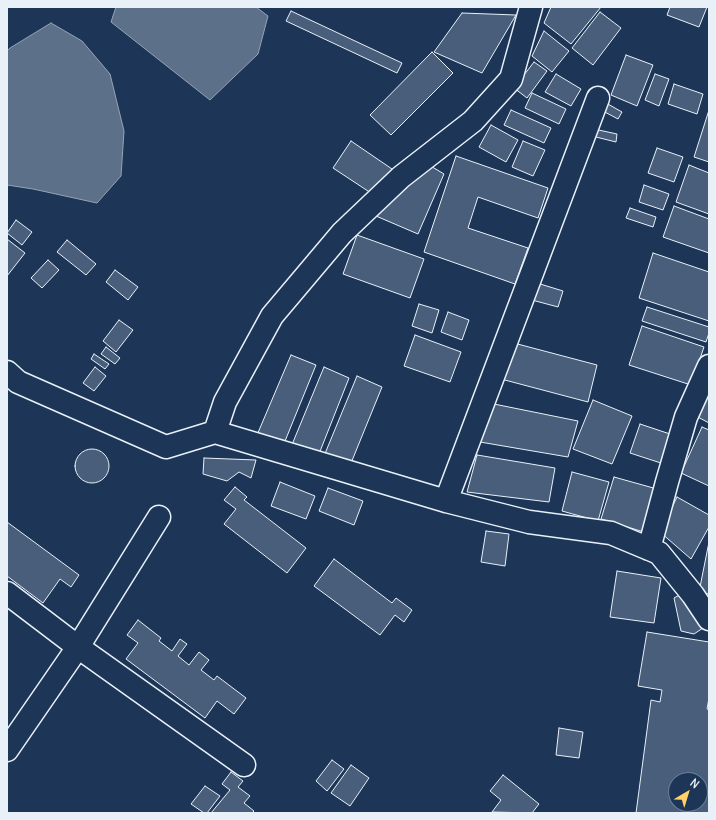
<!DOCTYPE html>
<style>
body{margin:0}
#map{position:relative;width:716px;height:820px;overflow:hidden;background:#1d3557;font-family:Delius,sans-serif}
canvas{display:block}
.frame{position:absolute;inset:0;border:8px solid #e8f1f8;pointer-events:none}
.north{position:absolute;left:668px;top:772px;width:40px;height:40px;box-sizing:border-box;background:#1d3557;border:1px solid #6e8097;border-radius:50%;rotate:38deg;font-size:11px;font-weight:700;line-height:16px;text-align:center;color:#e8f1f8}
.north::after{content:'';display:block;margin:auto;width:14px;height:18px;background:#ffd166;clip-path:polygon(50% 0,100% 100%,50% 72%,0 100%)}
</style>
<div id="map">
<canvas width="716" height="820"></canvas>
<div class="frame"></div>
<div class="north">N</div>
</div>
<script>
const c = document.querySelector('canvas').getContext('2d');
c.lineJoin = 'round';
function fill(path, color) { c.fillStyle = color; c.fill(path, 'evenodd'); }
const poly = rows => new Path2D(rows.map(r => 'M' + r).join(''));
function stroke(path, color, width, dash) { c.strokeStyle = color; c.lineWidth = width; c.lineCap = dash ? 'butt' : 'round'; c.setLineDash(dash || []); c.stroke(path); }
const water = poly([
 [116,7,256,7,268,16,258,54,210,100,111,22,116,7],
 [51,23,82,41,110,74,124,131,121,176,97,203,33,189,7,185,7,51,10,48,51,23]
]);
fill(water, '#5d7089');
stroke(water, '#95a4b5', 1);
const building = poly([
 [551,7,601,7,571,44,544,23,551,7],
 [670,7,707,7,699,27,667,15,670,7],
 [291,11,402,63,397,73,286,21,291,11],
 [600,12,621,28,593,65,572,48,600,12],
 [462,13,516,15,482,73,434,52,462,13],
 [544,31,569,51,552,72,532,56,544,31],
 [432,52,453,73,391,135,370,115,432,52],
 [626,55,653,65,637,106,611,95,626,55],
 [534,62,547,71,527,98,514,88,534,62],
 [556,74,581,89,571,106,545,92,556,74],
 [655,74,669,79,659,106,645,100,655,74],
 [674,84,703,94,697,114,668,104,674,84],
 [532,93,566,109,559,124,525,108,532,93],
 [606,103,622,112,618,119,601,110,606,103],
 [511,110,551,128,544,143,504,125,511,110],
 [709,110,709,162,694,157,709,110],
 [491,125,518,140,506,162,479,147,491,125],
 [594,129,617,134,616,142,592,136,594,129],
 [351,141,392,169,374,195,333,168,351,141],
 [523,141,545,150,533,176,512,167,523,141],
 [657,148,683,157,674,182,648,173,657,148],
 [456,156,548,188,538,218,478,197,468,228,528,248,515,284,424,252,456,156],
 [429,165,444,174,418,234,376,216,394,191,429,165],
 [689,165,709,173,709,214,676,202,689,165],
 [644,185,669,194,663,210,639,202,644,185],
 [674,206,709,219,709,253,663,237,674,206],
 [630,208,656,217,653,227,626,218,630,208],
 [16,220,32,232,22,245,7,233,16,220],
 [357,235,424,259,410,298,343,274,357,235],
 [7,239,25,253,7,276,7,239],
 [67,240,96,264,86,275,57,252,67,240],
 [653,253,709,272,709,321,639,298,653,253],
 [48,260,59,270,42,288,31,278,48,260],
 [115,270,138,287,128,300,106,282,115,270],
 [537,283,563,291,558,307,532,300,537,283],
 [419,304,439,310,432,333,412,326,419,304],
 [647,307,709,327,709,333,706,342,642,321,647,307],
 [448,312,469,320,462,340,441,332,448,312],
 [119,320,133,330,116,352,103,341,119,320],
 [642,326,704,347,691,385,629,365,642,326],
 [415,335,461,352,450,382,404,366,415,335],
 [510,342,597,365,588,402,501,379,510,342],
 [106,347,120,358,115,364,101,354,106,347],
 [94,354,109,364,105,369,91,359,94,354],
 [291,355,316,365,283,446,257,435,291,355],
 [95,367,106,376,94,391,83,383,95,367],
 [324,367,349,378,317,459,291,447,324,367],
 [357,376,382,387,349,468,324,456,357,376],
 [706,396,709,397,709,423,696,416,706,396],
 [593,400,632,416,612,464,573,449,593,400],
 [494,404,578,421,568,457,480,442,494,404],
 [640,424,673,435,664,464,630,453,640,424],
 [702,427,709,430,709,486,681,473,702,427],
 '75 466a17 17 0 1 1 34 0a17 17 0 1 1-34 0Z',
 [477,455,555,468,549,502,467,492,477,455],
 [204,458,256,460,251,478,239,472,227,481,203,474,204,458],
 [572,472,609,482,598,521,562,511,572,472],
 [614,477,657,489,644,532,601,519,614,477],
 [280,482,315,496,306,519,271,506,280,482],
 [235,487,247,497,244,500,306,548,287,573,224,524,236,509,224,500,235,487],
 [328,488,363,501,354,525,319,511,328,488],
 [677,497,709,515,709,527,691,559,660,532,677,497],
 [7,522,79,575,71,587,60,579,43,603,7,576,7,522],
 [486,531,509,534,505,566,481,562,486,531],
 [709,542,709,594,699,592,709,542],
 [334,559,392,603,396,598,412,610,404,622,395,615,380,635,314,586,334,559],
 [617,571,661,578,654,623,610,617,617,571],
 [683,593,703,628,694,634,681,631,674,598,683,593],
 [138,620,161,638,159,641,172,651,180,639,187,644,178,656,189,665,199,652,209,660,201,670,214,680,217,676,246,698,234,714,217,701,205,718,126,659,138,643,127,635,138,620],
 [647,632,709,642,709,698,707,709,709,710,709,813,636,813,651,700,660,702,662,690,638,686,647,632],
 [676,780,700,780,700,804,676,804,676,780],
 [559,728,583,732,579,758,556,755,559,728],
 [332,760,344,769,327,791,316,781,332,760],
 [351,765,369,778,350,806,331,793,351,765],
 [231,772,243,781,238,787,250,796,244,803,254,811,252,813,211,813,230,790,222,784,231,772],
 [503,775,539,804,532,813,492,812,501,800,490,791,503,775],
 [205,786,220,796,207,813,204,813,191,804,205,786]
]);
fill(building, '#495e7a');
stroke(building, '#e8f1f8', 1);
const minor = poly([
 [7,372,18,382,166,447,215,432,446,501,529,522,611,533,659,553,693,595,709,619],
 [215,432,225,402,272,316,342,233,401,177,473,121,511,79,531,7],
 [446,501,598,98],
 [649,549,667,482,686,417,709,366],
 [7,593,78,647,244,765],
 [7,750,78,647,159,517]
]);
stroke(minor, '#e8f1f8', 25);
stroke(minor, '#1d3557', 22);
</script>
